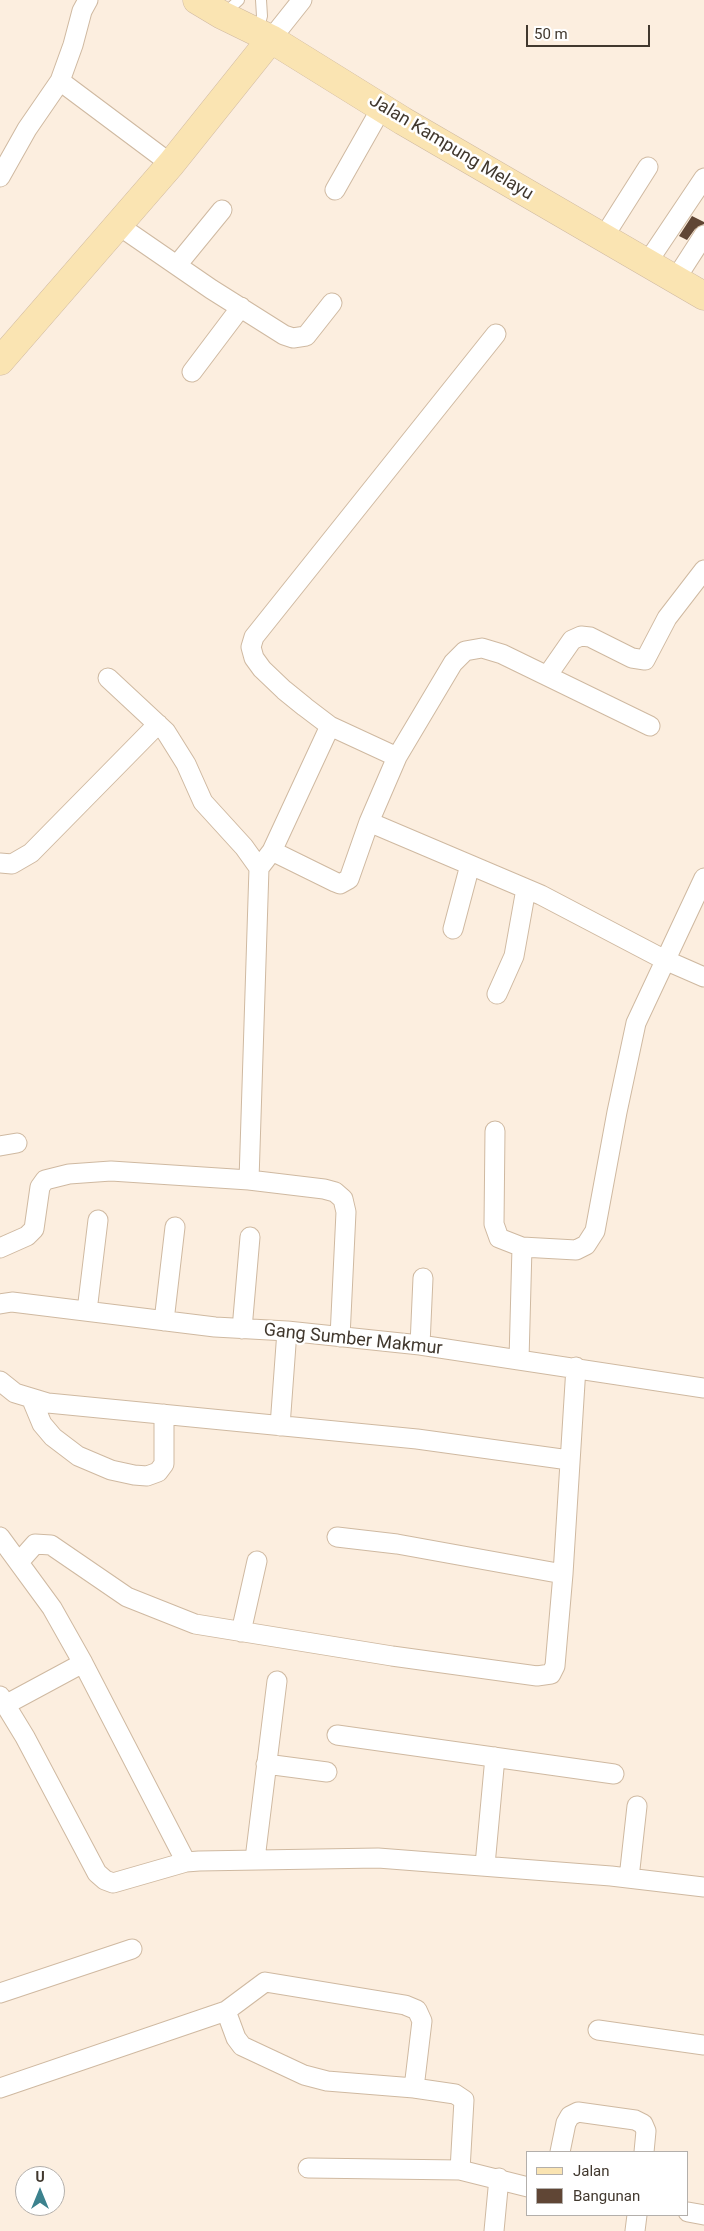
<!DOCTYPE html>
<style>
body{margin:0}
#map{position:relative;width:704px;height:2231px;overflow:hidden;background:#fceedf;font-family:Roboto,sans-serif}
canvas{display:block}
.legend{position:absolute;left:526px;top:2151px;width:162px;height:65px;box-sizing:border-box;background:#fff;border:1px solid #b3afab;margin:0;padding:6px 9px;list-style:none;font-size:15px;color:#41382e}
.legend li{display:flex;align-items:center;gap:10px;height:25px}
.legend b{width:25px;border:1px solid #b3afab}
.north{position:absolute;left:15px;top:2166px;width:50px;height:50px;box-sizing:border-box;background:#fff;border:1px solid #b3afab;border-radius:50%;rotate:0deg;font-size:14px;font-weight:700;line-height:20px;text-align:center;color:#41382e}
.north::after{content:'';display:block;margin:auto;width:18px;height:22px;background:#3c828e;clip-path:polygon(50% 0,100% 100%,50% 72%,0 100%)}
.scale{position:absolute;left:526px;top:25px;width:124px;height:22px;box-sizing:border-box;border:2px solid #41382e;border-top:0;padding-left:6px;font-size:15px;line-height:18px;white-space:nowrap;color:#41382e;-webkit-text-stroke:4px #fff;paint-order:stroke}
</style>
<div id="map">
<canvas width="704" height="2231"></canvas>
<ul class="legend">
<li><b style="height:6px;background:#fae4b2"></b>Jalan</li>
<li><b style="height:14px;background:#604635"></b>Bangunan</li>
</ul>
<div class="north">U</div>
<div class="scale">50 m</div>
</div>
<script>
const c = document.querySelector('canvas').getContext('2d');
c.lineJoin = 'round';
function fill(path, color) { c.fillStyle = color; c.fill(path, 'evenodd'); }
const poly = rows => new Path2D(rows.map(r => 'M' + r).join(''));
function stroke(path, color, width, dash) { c.strokeStyle = color; c.lineWidth = width; c.lineCap = dash ? 'butt' : 'round'; c.setLineDash(dash || []); c.stroke(path); }
function write(font, color, halo, rows, align = 'center') {
  c.font = font + ' Roboto,sans-serif'; c.lineWidth = 5; c.setLineDash([]); c.textBaseline = 'middle'; c.strokeStyle = halo; c.fillStyle = color; for (const [text, x, y, turn = 0] of rows) {
    c.save(); c.translate(x, y); c.rotate((+turn || 0) * Math.PI / 180); c.textAlign = isNaN(turn) ? turn : align; if (halo) c.strokeText(text, 0, 0); c.fillText(text, 0, 0); c.restore();
  }
}
fill(poly([
 [692,216,704,222,704,224,695,229,687,240,679,236]
]), '#604635');
const lane = poly([
 [225,13,239,0],
 [258,31,262,16,261,0]
]);
const street = poly([
 [271,39,302,0],
 [60,81,171,164],
 [0,177,27,129,60,81,73,45,82,11,88,0],
 [335,190,382,107],
 [118,225,211,289,284,335,293,338,306,336,332,303],
 [603,238,648,167],
 [647,263,704,178],
 [177,265,222,210],
 [675,280,704,235],
 [192,372,241,307],
 [547,676,572,640,581,636,590,637,632,658,645,660,667,618,704,570],
 [108,678,166,732,186,764,203,802,244,847,259,868],
 [397,757,330,726,305,707,284,690,262,669,254,658,251,647,254,637,496,334],
 [369,822,541,895,665,960,704,977],
 [272,851,335,882,340,884,349,879,369,822,397,757,453,663,465,651,482,648,502,654,650,726],
 [0,863,12,864,31,853,158,724],
 [453,929,470,865],
 [497,994,514,956,526,889],
 [495,1131,494,1224,499,1238,522,1247,576,1250,586,1245,595,1231,617,1112,636,1023,704,878],
 [0,1146,17,1143],
 [249,1180,259,868,272,851,330,726],
 [0,1248,27,1236,34,1229,40,1187,45,1180,69,1174,111,1171,249,1180,324,1189,335,1192,343,1199,346,1212,340,1337],
 [0,1304,12,1302,215,1327,287,1331,420,1345,704,1388],
 [87,1311,98,1220],
 [164,1321,175,1227],
 [242,1329,250,1237],
 [420,1345,423,1278],
 [519,1360,522,1247],
 [0,1381,15,1393,48,1403,417,1439,569,1460],
 [32,1400,42,1424,53,1437,78,1456,111,1470,134,1475,147,1476,158,1472,164,1464,164,1414],
 [280,1426,287,1331],
 [0,1537,52,1608,83,1663,5,1705],
 [337,1537,397,1544,563,1574],
 [19,1562,35,1544,51,1545,127,1597,195,1624,392,1656,537,1676,551,1674,555,1666,563,1574,576,1367],
 [241,1632,257,1561],
 [83,1663,186,1862],
 [0,1696,25,1737,97,1873,105,1880,113,1883,186,1862,199,1861,378,1858,611,1876,704,1887],
 [337,1735,614,1774],
 [266,1764,327,1772],
 [255,1859,277,1681],
 [485,1865,495,1757],
 [629,1878,637,1806],
 [0,1993,132,1949],
 [226,2011,236,2038,242,2046,304,2075,327,2081,414,2088,455,2094,464,2100,460,2170],
 [598,2030,704,2045],
 [0,2088,226,2011,265,1982,405,2005,417,2010,422,2021,414,2088],
 [560,2152,566,2123,570,2116,578,2112,635,2120,643,2124,646,2131,644,2152],
 [308,2168,460,2170,528,2187],
 [688,2212,704,2215],
 [494,2231,499,2178],
 [635,2231,637,2215]
]);
const secondary = poly([
 [197,0,222,15,271,39,403,121,704,296],
 [0,361,171,164,271,39]
]);
stroke(lane, '#cfb9a1', 12);
stroke(street, '#cfb9a1', 21);
stroke(secondary, '#cfb9a1', 29);
stroke(lane, '#fff', 10);
stroke(street, '#fff', 19);
stroke(secondary, '#fae4b2', 28);
write('18px', '#41382e', '#fff', [
 ["Jalan Kampung Melayu",451,148,31],
 ["Gang Sumber Makmur",353,1340,6]
]);
</script>
